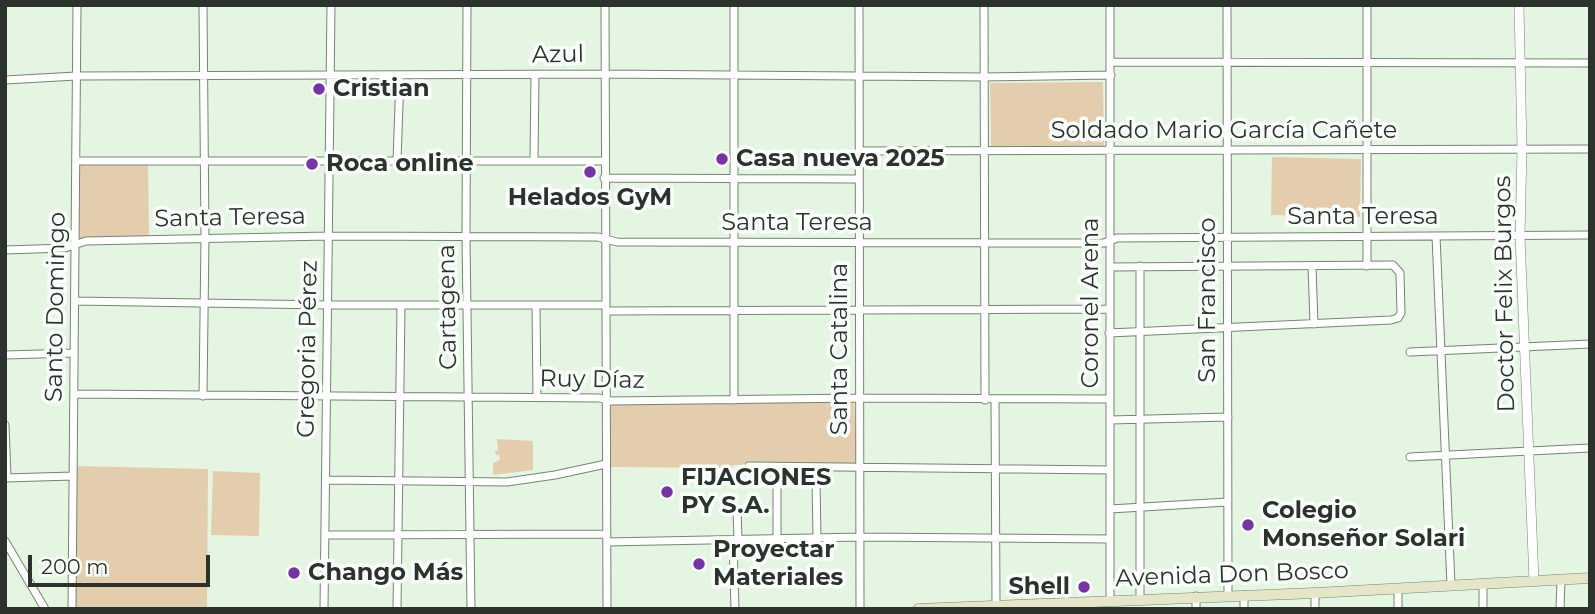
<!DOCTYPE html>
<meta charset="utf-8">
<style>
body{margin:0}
#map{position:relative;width:1595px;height:614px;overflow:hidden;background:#e4f6e2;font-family:Montserrat,sans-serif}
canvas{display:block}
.frame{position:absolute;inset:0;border:7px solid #2c332c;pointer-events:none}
.scale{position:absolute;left:28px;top:555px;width:182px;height:32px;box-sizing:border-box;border:4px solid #2c332c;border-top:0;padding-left:9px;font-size:21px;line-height:24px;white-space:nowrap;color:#2c332c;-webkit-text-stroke:5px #fbfffb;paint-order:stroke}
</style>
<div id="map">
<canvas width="1595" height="614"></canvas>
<div class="frame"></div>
<div class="scale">200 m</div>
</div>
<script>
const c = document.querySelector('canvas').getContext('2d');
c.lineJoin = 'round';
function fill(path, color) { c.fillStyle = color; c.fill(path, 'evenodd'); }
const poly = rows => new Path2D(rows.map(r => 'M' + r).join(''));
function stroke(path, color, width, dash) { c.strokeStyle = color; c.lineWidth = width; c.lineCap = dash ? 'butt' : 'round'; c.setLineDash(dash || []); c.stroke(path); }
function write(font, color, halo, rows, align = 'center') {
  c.font = font + ' Montserrat,sans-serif'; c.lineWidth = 7; c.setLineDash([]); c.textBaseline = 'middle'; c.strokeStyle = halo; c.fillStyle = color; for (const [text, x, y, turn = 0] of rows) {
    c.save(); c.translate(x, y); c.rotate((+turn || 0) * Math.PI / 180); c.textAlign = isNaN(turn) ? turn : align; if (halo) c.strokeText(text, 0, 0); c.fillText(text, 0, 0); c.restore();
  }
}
fill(poly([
 [1103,82,1104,147,991,148,990,83],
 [1272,157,1361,159,1360,217,1271,215],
 [148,160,149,238,77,243,77,161],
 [854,401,857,461,853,465,733,465,732,468,610,467,610,409,612,404],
 [497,439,533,441,533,470,493,475,493,463,500,460,499,455,496,455,495,451,498,450],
 [74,466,208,469,207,609,75,609],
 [213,471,260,473,259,536,211,535]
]), '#e3cdac');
const minor = poly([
 [203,5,205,237,203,396],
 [467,5,466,236,471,609],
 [605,5,607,609],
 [859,5,860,609],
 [984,5,985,400],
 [1227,5,1228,595],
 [1111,62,1590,63],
 [5,80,76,76,603,74,984,77,1111,75],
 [859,151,1590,149],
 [77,161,603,161],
 [397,161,400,76],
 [534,161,535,75],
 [604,178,858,179],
 [1436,236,1451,585],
 [5,250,65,248,86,241,328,236,598,237,617,242,1104,243,1117,238,1590,235],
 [1312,266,1314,324],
 [1367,266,1367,5],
 [75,301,327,305,606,305],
 [536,306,537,398],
 [606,311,1109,309],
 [1109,333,1391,320,1398,318,1401,313,1400,273,1393,265,1110,267],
 [1410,352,1590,344],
 [5,355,74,353],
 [74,394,599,398,611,401,859,398,1110,399],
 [734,400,734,5],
 [995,400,996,605],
 [1110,420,1228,417],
 [5,425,7,477],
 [1410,457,1590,448],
 [749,466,1110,470],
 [5,478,73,476],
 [326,480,507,482,555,475,606,464],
 [816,481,817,538],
 [737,509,738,540],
 [1110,509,1227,502],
 [325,535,606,534],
 [777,538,777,467],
 [733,540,735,609],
 [5,541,45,609],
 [607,542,861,537,1110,539],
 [1398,589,1398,609],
 [1315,593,1315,609],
 [1244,595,1244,609],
 [1196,596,1196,609],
 [1140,599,1140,266],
 [1110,600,1110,5],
 [72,609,77,5],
 [324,609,331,5],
 [397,609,401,305],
 [1483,609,1483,584],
 [1560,609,1561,580]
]);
const tertiary = poly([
 [1519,5,1522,149,1520,236,1534,581]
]);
const secondary = poly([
 [918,609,1315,593,1590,578]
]);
stroke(minor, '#748573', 9);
stroke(tertiary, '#748573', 10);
stroke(secondary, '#748573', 11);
stroke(minor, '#fff', 7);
stroke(tertiary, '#fff', 9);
stroke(secondary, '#e5e6c8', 10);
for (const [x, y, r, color] of [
 [319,89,7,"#7633a7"],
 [722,159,7,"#7633a7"],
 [312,164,7,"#7633a7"],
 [590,172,7,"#7633a7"],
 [667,492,7,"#7633a7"],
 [1248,525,7,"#7633a7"],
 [699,564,7,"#7633a7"],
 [294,573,7,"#7633a7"],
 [1084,587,7,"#7633a7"]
]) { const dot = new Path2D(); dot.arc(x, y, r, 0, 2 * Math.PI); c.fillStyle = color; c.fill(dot); stroke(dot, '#fbfffb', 2.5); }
write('24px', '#2c332c', '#fbfffb', [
 ["Azul",558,55,-1],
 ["Soldado Mario García Cañete",1224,131],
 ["Santa Teresa",1363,217],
 ["Santa Teresa",230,218,-1],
 ["Santa Teresa",797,223],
 ["Doctor Felix Burgos",1505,294,-91],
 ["San Francisco",1208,300,-90],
 ["Coronel Arena",1091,303,-90],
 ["Santo Domingo",56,307,-89],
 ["Cartagena",448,307,-91],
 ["Gregoria Pérez",308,349,-89],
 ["Santa Catalina",840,349,-90],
 ["Ruy Díaz",592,380,1],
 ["Avenida Don Bosco",1232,575,-2]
]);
write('bold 24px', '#2c332c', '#fbfffb', [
 ["Cristian",333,89],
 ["Casa nueva 2025",736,159],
 ["Roca online",326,164],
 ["Helados GyM",590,198,"center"],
 ["FIJACIONES",681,478],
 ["PY S.A.",681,506],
 ["Colegio",1262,511],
 ["Monseñor Solari",1262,539],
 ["Proyectar",713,550],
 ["Materiales",713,578],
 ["Chango Más",308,573],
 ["Shell",1070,587,"right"]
], 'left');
</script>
